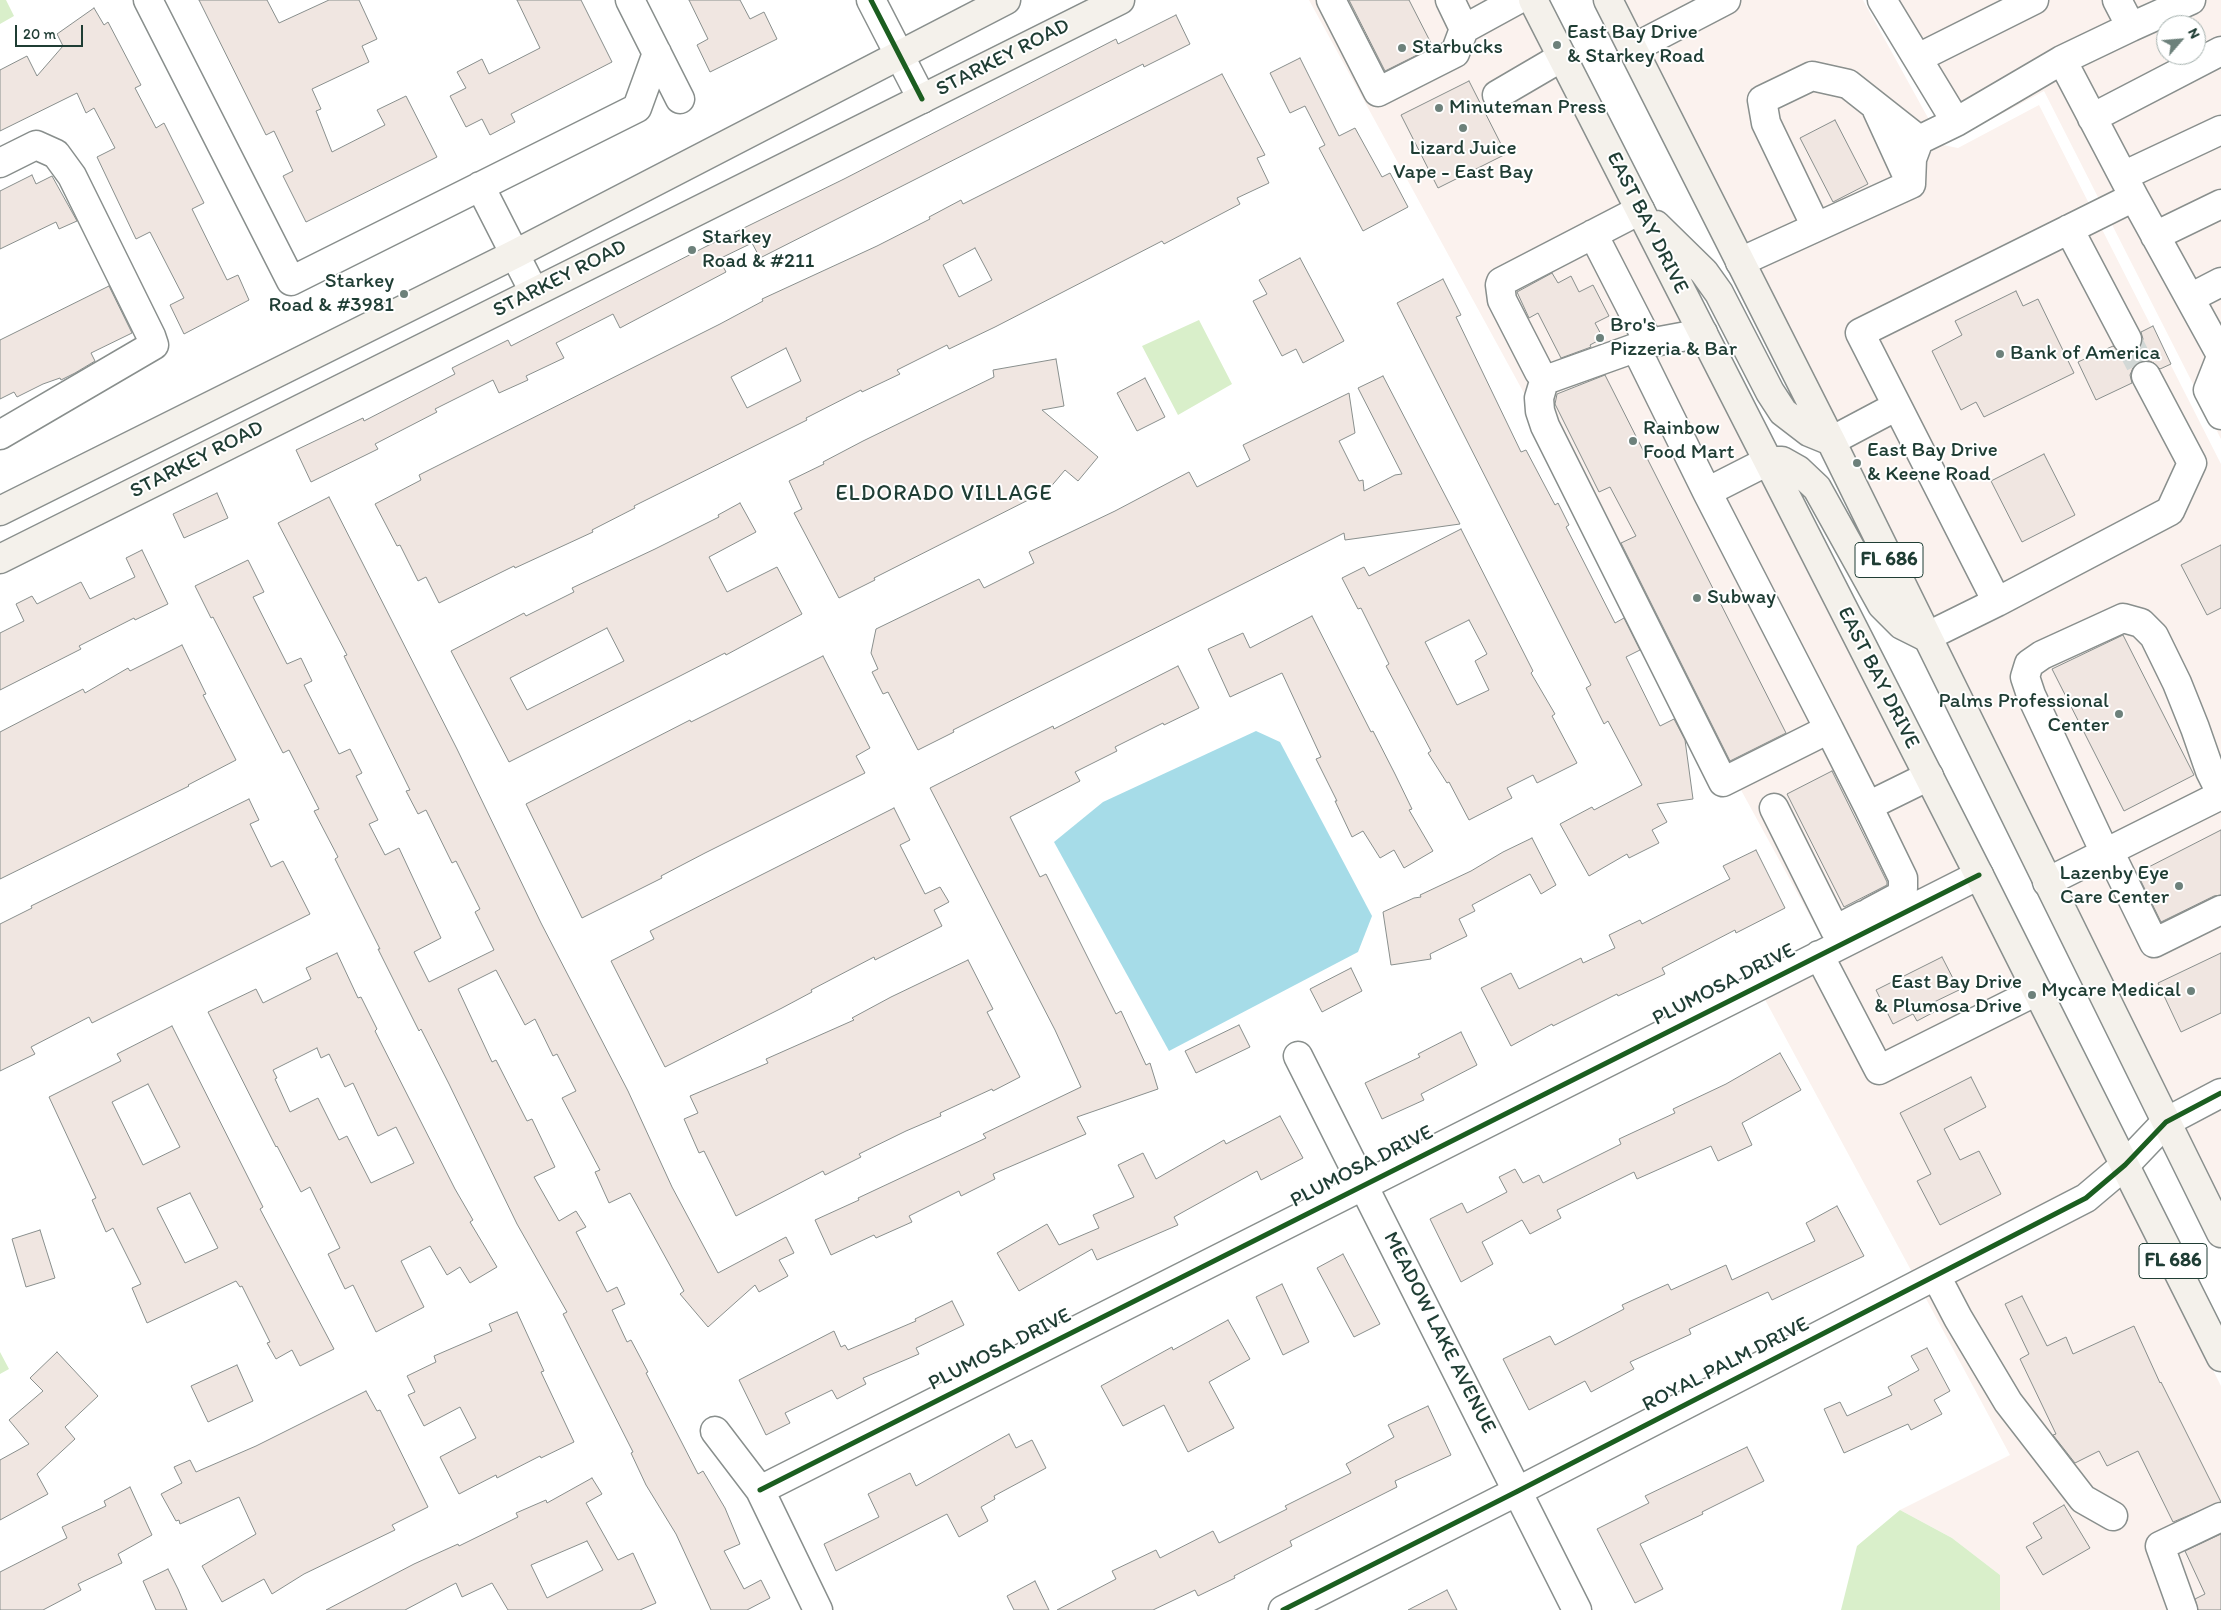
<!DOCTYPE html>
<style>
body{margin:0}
#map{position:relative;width:2221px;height:1610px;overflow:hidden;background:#fff;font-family:Itim,sans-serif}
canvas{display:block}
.north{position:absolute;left:2156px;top:15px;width:50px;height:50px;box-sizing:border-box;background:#fff;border:1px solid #a5b1ae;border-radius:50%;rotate:63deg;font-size:14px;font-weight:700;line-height:20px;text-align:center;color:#1f3d34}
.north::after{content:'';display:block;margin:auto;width:18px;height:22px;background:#6d817b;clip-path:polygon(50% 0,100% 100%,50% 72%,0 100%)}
.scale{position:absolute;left:15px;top:25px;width:68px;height:22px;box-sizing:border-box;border:2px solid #1f3d34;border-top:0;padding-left:6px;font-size:15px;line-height:18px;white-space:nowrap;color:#1f3d34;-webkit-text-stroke:4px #fff;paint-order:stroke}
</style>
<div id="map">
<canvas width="2221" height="1610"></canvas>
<div class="north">N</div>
<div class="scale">20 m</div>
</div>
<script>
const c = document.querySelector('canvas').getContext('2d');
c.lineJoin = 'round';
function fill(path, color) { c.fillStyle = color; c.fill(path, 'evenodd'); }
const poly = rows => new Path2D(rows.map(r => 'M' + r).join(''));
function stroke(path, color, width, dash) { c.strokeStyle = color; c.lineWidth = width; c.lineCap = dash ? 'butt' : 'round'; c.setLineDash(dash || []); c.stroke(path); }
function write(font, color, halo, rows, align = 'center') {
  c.font = font + ' Itim,sans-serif'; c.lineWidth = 4; c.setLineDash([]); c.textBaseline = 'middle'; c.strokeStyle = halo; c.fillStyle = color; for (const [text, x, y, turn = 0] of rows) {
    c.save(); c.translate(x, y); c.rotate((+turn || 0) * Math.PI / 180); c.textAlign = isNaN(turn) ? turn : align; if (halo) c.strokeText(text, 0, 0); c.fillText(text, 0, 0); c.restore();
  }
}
fill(poly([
 [1309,0,1519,0,1962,871,1823,940],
 [1623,0,1863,0,1943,145,1958,148,2039,105,2221,464,2221,783,2054,866,1840,432],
 [1876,0,2221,0,2221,439,2044,91,1953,140],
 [2166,25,2196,25,2196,55,2166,55],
 [2221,809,2221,1080,2172,1106,2064,886],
 [1972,891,2109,1163,2080,1188,1913,1274,1763,996],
 [2221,1106,2221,1204,2183,1126],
 [2120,1184,2221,1386,2221,1610,2000,1610,2000,1575,1952,1538,1900,1510,2010,1455,1924,1295]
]), '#fbf2ee');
fill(poly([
 [0,0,6,0,14,16,0,24],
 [1199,320,1232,384,1178,415,1142,346],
 [0,1352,9,1369,0,1374],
 [1900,1510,1952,1538,2000,1575,2000,1610,1841,1610,1857,1546]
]), '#d9efca');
fill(poly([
 [1256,731,1280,742,1372,916,1358,952,1169,1051,1054,842,1103,802]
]), '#a6dce8');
const building = poly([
 [199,0,267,0,279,23,329,0,359,0,377,39,362,46,369,62,312,89,321,109,316,111,332,152,385,125,377,110,406,96,437,157,306,222,283,176,293,171,274,131,266,135,199,0],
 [517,0,581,0,612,62,511,114,515,122,490,135,482,119,466,127,450,96,466,88,457,72,482,59,489,74,540,48,517,0],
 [689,0,740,0,750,19,764,12,777,39,710,72,697,45,708,39,689,0],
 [1349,0,1409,0,1433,47,1385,71,1349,0],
 [94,8,104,25,108,22,141,85,135,88,156,128,164,123,204,203,192,209,227,280,238,275,249,300,184,334,170,305,184,298,150,232,136,239,97,157,115,148,94,108,86,113,77,93,0,131,0,70,27,56,37,76,63,46,57,34,94,8],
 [1176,15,1190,44,1144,67,1143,64,760,258,752,243,719,259,726,272,620,328,613,314,556,343,564,358,526,376,528,380,499,393,493,380,435,409,437,412,375,444,378,449,311,482,296,450,363,418,364,421,455,374,452,368,508,340,511,346,707,246,844,179,1116,39,1118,44,1176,15],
 [1300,58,1339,136,1355,128,1382,177,1390,173,1408,207,1363,231,1319,148,1325,145,1305,106,1290,113,1270,73,1300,58],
 [1222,74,1265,155,1257,158,1269,183,1237,198,1240,204,1164,244,1162,241,995,327,949,349,947,345,897,370,900,374,862,392,861,390,806,418,807,420,634,506,635,508,592,530,593,532,515,568,514,566,439,603,426,577,418,581,400,545,397,546,375,504,421,480,419,475,720,324,763,301,762,299,877,246,930,219,929,217,961,200,963,204,1222,74],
 [975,248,992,280,959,297,943,265,975,248],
 [786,348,801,381,747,408,731,377,786,348],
 [1469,81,1506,154,1438,188,1401,115,1469,81],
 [1835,120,1868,184,1833,202,1800,138,1835,120],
 [32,175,36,184,52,176,77,221,59,229,56,222,0,249,0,191,32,175],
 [1300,258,1344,341,1303,363,1296,349,1282,356,1253,301,1267,294,1259,280,1300,258],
 [1552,273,1558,283,1571,276,1579,292,1593,285,1609,316,1595,323,1603,338,1590,345,1591,347,1561,358,1538,313,1529,318,1517,292,1552,273],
 [1443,279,1461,315,1456,317,1521,452,1526,450,1555,505,1558,503,1569,525,1566,527,1615,623,1624,618,1640,650,1626,657,1660,726,1674,719,1685,740,1693,799,1657,804,1667,822,1652,830,1659,843,1629,858,1627,854,1589,876,1560,824,1592,807,1594,810,1642,785,1608,721,1604,724,1586,688,1591,685,1397,303,1443,279],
 [109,286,132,333,91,353,95,361,75,373,61,380,60,378,43,384,17,397,14,392,0,399,0,340,109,286],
 [2016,291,2023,306,2038,299,2074,373,1984,417,1976,402,1961,410,1932,351,1962,335,1955,321,2016,291],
 [2153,326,2171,364,2160,369,2154,363,2147,360,2139,362,2133,368,2130,375,2132,383,2096,400,2078,362,2113,346,2119,352,2127,355,2134,353,2140,347,2143,339,2141,332,2153,326],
 [1056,359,1064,406,1042,410,1098,457,1078,481,1065,470,1048,490,874,578,875,580,839,598,794,513,802,509,789,481,824,464,823,462,863,441,994,377,993,370,1056,359],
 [1605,375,1786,733,1730,761,1621,543,1636,536,1610,487,1599,492,1555,404,1557,394,1605,375],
 [1383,376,1460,524,1345,540,1344,533,953,730,954,732,918,750,888,692,883,694,872,672,878,669,871,653,876,629,979,579,984,588,1034,563,1029,552,1115,511,1189,472,1197,487,1250,460,1243,445,1349,393,1355,433,1339,441,1359,481,1363,480,1364,491,1395,475,1402,474,1358,388,1383,376],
 [1145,378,1165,417,1137,431,1117,393,1145,378],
 [2044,454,2075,515,2022,542,1991,481,2044,454],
 [217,493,228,518,184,538,173,514,217,493],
 [329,497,457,749,541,923,628,1091,672,1187,718,1273,786,1237,794,1253,779,1260,788,1276,759,1292,755,1285,708,1327,680,1294,684,1291,630,1193,609,1203,595,1172,600,1170,562,1098,576,1091,557,1054,553,1056,535,1019,525,1025,496,970,458,989,492,1062,496,1060,527,1121,532,1119,555,1167,534,1177,559,1221,576,1211,586,1227,576,1232,607,1292,617,1287,625,1304,612,1310,627,1342,631,1340,648,1372,646,1373,698,1474,703,1471,725,1508,740,1544,724,1551,744,1589,761,1580,770,1598,747,1610,711,1610,676,1534,646,1485,631,1453,633,1452,563,1314,567,1312,517,1224,449,1084,421,1029,419,1031,378,949,380,949,335,859,338,857,314,811,319,809,289,750,283,753,213,617,211,618,195,586,248,560,264,592,253,597,287,664,301,658,312,681,304,685,339,754,350,749,362,773,356,776,378,820,369,824,385,855,399,848,441,938,414,952,429,982,494,950,475,912,480,909,456,861,452,863,426,810,418,814,406,791,410,790,344,656,347,655,278,523,329,497],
 [740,503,756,532,709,557,727,592,777,567,802,614,726,655,725,653,680,676,509,762,451,651,524,613,526,616,574,592,572,588,655,549,719,517,718,515,740,503],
 [607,628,624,661,527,710,510,678,607,628],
 [1461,529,1533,671,1531,673,1555,714,1552,716,1577,763,1537,783,1533,775,1507,788,1512,798,1469,820,1449,782,1447,783,1428,753,1431,751,1386,666,1389,664,1361,608,1358,609,1342,578,1364,567,1369,576,1461,529],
 [1469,620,1487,654,1475,661,1489,690,1457,705,1425,642,1469,620],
 [2221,545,2221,608,2207,615,2181,565,2221,545],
 [142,550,168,604,135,620,134,618,79,646,81,649,0,690,0,633,24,621,16,604,32,596,37,604,81,582,90,599,135,577,126,558,142,550],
 [1312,616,1371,732,1373,731,1395,774,1412,809,1409,810,1433,851,1404,868,1394,850,1380,858,1363,831,1352,837,1335,801,1337,801,1316,759,1321,757,1282,673,1230,697,1208,649,1243,633,1250,648,1312,616],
 [2123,635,2194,775,2124,811,2052,669,2123,635],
 [182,645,206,694,203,695,236,760,188,785,189,786,0,879,0,732,83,689,85,693,128,668,130,671,182,645],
 [823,656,870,748,856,756,865,773,705,853,661,876,662,878,582,918,526,804,690,720,691,722,823,656],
 [1178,666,1199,708,1164,725,1163,723,1115,747,1117,751,1075,772,1080,781,1010,817,1040,877,1046,874,1116,1014,1121,1011,1146,1065,1150,1063,1158,1089,1077,1117,1086,1134,993,1174,995,1179,961,1196,959,1191,909,1216,912,1222,876,1238,874,1235,831,1255,815,1220,859,1200,858,1198,986,1138,983,1134,1081,1087,1055,1030,930,788,1015,745,1053,726,1054,729,1178,666],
 [1832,771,1887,882,1887,885,1844,907,1787,794,1832,771],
 [249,799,259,820,250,824,271,867,283,861,310,914,92,1023,89,1017,31,1047,35,1054,0,1071,0,924,32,908,31,906,249,799],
 [894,808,910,840,900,845,925,894,940,887,949,902,934,910,942,926,875,960,874,957,811,990,812,992,782,1008,665,1067,611,961,654,939,650,931,894,808],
 [2221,830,2221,895,2214,896,2161,922,2137,873,2221,830],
 [1532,838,1556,885,1541,894,1530,874,1472,905,1475,911,1459,919,1467,936,1430,954,1431,959,1391,965,1383,912,1414,898,1421,897,1420,895,1471,871,1503,852,1532,838],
 [1756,850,1785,908,1736,933,1735,930,1662,968,1665,974,1618,996,1617,994,1553,1026,1552,1024,1511,1046,1481,988,1511,973,1519,989,1581,958,1583,963,1615,948,1609,935,1640,920,1642,924,1730,879,1723,866,1756,850],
 [337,953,358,998,361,997,377,1029,375,1031,455,1189,473,1220,470,1222,497,1267,470,1283,460,1267,447,1275,430,1246,401,1261,424,1307,376,1332,353,1285,345,1289,328,1254,340,1248,310,1187,301,1192,277,1146,276,1147,208,1012,256,989,263,1003,311,979,306,968,337,953],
 [317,1048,321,1058,329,1054,345,1087,353,1083,378,1136,396,1127,414,1163,371,1183,347,1136,339,1140,318,1098,290,1112,275,1079,277,1078,273,1070,317,1048],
 [2221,953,2221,1013,2181,1032,2158,983,2221,953],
 [1942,957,1959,990,1930,1004,1934,1012,1917,1021,1913,1014,1893,1024,1876,990,1942,957],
 [968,960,993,1009,987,1012,1020,1077,993,1091,992,1089,940,1113,941,1116,906,1131,859,1154,861,1157,825,1175,823,1171,736,1216,704,1151,699,1153,684,1119,698,1113,690,1096,768,1063,766,1059,854,1020,852,1018,891,997,968,960],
 [1351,968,1362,991,1322,1012,1310,989,1351,968],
 [1239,1025,1250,1047,1196,1073,1185,1051,1239,1025],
 [172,1026,263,1207,260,1209,334,1349,300,1366,292,1350,276,1359,267,1343,270,1342,242,1286,240,1287,236,1281,147,1323,132,1288,141,1284,113,1228,106,1232,92,1200,96,1198,49,1097,121,1061,117,1054,172,1026],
 [148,1084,180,1147,143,1165,112,1102,148,1084],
 [190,1193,218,1248,185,1263,157,1208,190,1193],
 [1461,1032,1477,1065,1421,1094,1424,1100,1382,1119,1365,1083,1420,1057,1418,1054,1461,1032],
 [1780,1053,1801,1090,1742,1123,1752,1145,1718,1161,1711,1146,1637,1179,1634,1172,1557,1210,1561,1218,1530,1234,1522,1220,1482,1242,1493,1264,1461,1282,1430,1219,1462,1203,1467,1213,1507,1192,1499,1177,1515,1169,1523,1183,1539,1175,1543,1183,1621,1144,1619,1139,1675,1113,1673,1109,1726,1084,1780,1053],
 [1971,1077,1986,1107,1944,1129,1960,1160,1979,1151,2001,1194,1940,1225,1917,1181,1931,1174,1900,1113,1971,1077],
 [1280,1116,1303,1158,1261,1180,1257,1171,1174,1217,1178,1225,1097,1260,1092,1249,1019,1291,997,1253,1047,1224,1059,1245,1099,1228,1093,1215,1134,1197,1118,1165,1143,1153,1156,1179,1224,1140,1226,1144,1280,1116],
 [1837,1206,1864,1256,1772,1300,1768,1292,1689,1329,1691,1334,1630,1362,1634,1369,1591,1392,1585,1381,1529,1410,1503,1359,1550,1336,1555,1345,1624,1309,1622,1305,1668,1284,1671,1290,1726,1265,1732,1280,1815,1241,1806,1223,1837,1206],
 [40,1230,55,1278,26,1287,12,1239,40,1230],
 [1343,1254,1380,1324,1354,1337,1317,1268,1343,1254],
 [1282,1284,1309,1342,1283,1355,1256,1297,1282,1284],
 [2022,1296,2047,1346,2066,1337,2073,1354,2134,1326,2160,1383,2161,1382,2221,1502,2173,1522,2138,1451,2107,1466,2099,1451,2075,1463,2053,1435,2056,1434,2020,1359,2029,1354,2005,1304,2022,1296],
 [952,1301,964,1325,916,1348,919,1354,863,1378,866,1384,837,1399,832,1390,785,1413,790,1423,766,1435,739,1380,834,1331,841,1347,845,1345,848,1350,916,1321,915,1319,952,1301],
 [517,1312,544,1371,541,1372,574,1442,541,1458,540,1456,497,1478,496,1475,459,1494,440,1457,476,1438,460,1407,424,1426,408,1395,415,1392,407,1376,436,1362,434,1356,492,1331,489,1324,517,1312],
 [1228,1320,1250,1359,1209,1382,1234,1428,1188,1452,1164,1405,1123,1426,1101,1386,1172,1347,1173,1350,1228,1320],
 [1927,1348,1950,1391,1934,1400,1942,1414,1911,1430,1908,1424,1844,1453,1824,1409,1840,1402,1847,1416,1892,1395,1888,1387,1919,1370,1911,1356,1927,1348],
 [57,1352,98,1396,65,1427,75,1439,37,1474,48,1494,0,1520,0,1460,29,1444,9,1420,43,1391,30,1378,57,1352],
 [237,1365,253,1401,208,1422,191,1386,237,1365],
 [366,1391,377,1411,380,1410,428,1507,392,1525,395,1530,304,1574,272,1594,264,1579,222,1602,202,1566,256,1534,239,1497,180,1524,179,1520,176,1521,161,1494,182,1483,174,1467,190,1460,196,1472,256,1446,366,1391],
 [1428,1406,1451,1455,1395,1481,1397,1487,1290,1541,1292,1546,1234,1576,1235,1578,1198,1596,1195,1590,1153,1610,1057,1610,1116,1579,1112,1571,1156,1550,1160,1558,1213,1531,1219,1543,1287,1509,1285,1506,1351,1473,1346,1464,1394,1437,1388,1425,1428,1406],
 [1009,1434,1016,1448,1032,1440,1046,1468,994,1496,995,1499,981,1507,988,1521,959,1537,947,1514,836,1571,824,1544,879,1517,868,1494,910,1473,916,1486,1009,1434],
 [1747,1447,1764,1481,1702,1512,1703,1514,1640,1544,1663,1589,1635,1603,1597,1529,1649,1503,1645,1496,1747,1447],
 [592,1478,602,1494,586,1503,618,1560,633,1553,656,1603,640,1610,508,1610,492,1583,462,1597,456,1583,405,1610,326,1610,414,1564,458,1544,459,1546,518,1517,516,1513,546,1500,547,1503,592,1478],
 [587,1541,603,1570,547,1598,531,1565,587,1541],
 [130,1487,152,1535,118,1554,122,1563,78,1584,81,1590,43,1610,0,1610,0,1572,67,1538,62,1527,106,1506,104,1501,130,1487],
 [2064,1505,2090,1548,2043,1575,2026,1547,2042,1538,2033,1523,2064,1505],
 [2221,1534,2221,1610,2198,1610,2195,1599,2205,1594,2185,1551,2221,1534],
 [168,1569,178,1589,187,1610,156,1610,143,1581,168,1569],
 [1035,1581,1049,1610,1014,1610,1007,1596,1035,1581],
 [1447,1590,1457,1610,1408,1610,1447,1590]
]);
fill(building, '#f0e6e1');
stroke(building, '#898f8d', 1);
stroke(poly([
 [2127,339,2146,376]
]), '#d2d8d6', 28, [28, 14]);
const minor = poly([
 [148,0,291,281,637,108,657,53],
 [630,0,680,99],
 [871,0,922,99],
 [1331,0,1378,92,1455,53,1464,29,1517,0],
 [1450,0,1464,29],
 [1882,0,1956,122],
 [2131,27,2191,0],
 [1632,49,1726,0],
 [1918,58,2034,0],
 [2062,60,2134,197,2221,355],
 [1497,95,1562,57],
 [1877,110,1911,184],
 [2092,118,2221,51],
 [0,163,36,145,56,154,72,176,151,336,154,345,0,435],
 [2123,176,2221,130],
 [480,186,534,292],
 [2134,197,1860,333,1997,602,2170,511,2192,463,2146,376],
 [1816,227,1766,123,1762,100,1812,76,1848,84,1919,140],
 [2069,229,2127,339],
 [1593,234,1649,343,1551,378,1545,378,1539,372,1502,300,1500,285,1501,282,1640,210],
 [2155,236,2221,204],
 [1740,262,1911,184,1912,159,1919,140,1956,122,2062,60,2131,27,2117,0],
 [2190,298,2221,282],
 [1649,343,1703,333],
 [1636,348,1707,492],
 [2221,357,2208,390,2221,415],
 [1545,378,1539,398,1540,411,1545,426,1723,782,1829,729,1707,492,1768,461],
 [1831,441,1897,406],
 [1926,637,1997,602],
 [1829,729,1868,806,1929,776],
 [1868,806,1903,878,1903,888,1900,896,1870,912],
 [1774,808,1835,930,1864,915,1865,917],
 [2109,851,2154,943,2221,910],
 [2105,853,2031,695,2025,677,2029,664,2042,655,2123,618,2141,623,2154,636,2177,683,2195,728,2210,771,2221,793],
 [2047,882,2221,795],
 [1819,955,1879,1070,2037,991],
 [1298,1056,1577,1610],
 [1936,1276,1958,1318,2008,1402,2083,1499,2113,1516],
 [715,1431,760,1490,818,1610],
 [760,1490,1979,875],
 [1283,1610,1518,1491,2086,1198,2125,1165,2166,1122,2221,1093],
 [2183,1610,2160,1546,2221,1517]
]);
const major = poly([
 [1533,0,1979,875,2221,1357],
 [1608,0,1831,441,2221,1233],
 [1656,225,1704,272,1719,293,1770,392,1783,412,1809,432,1831,441],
 [1768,461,1782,461,1798,470,1817,488,1882,605,1902,625,1926,637],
 [0,511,515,254,1006,0],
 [0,559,1120,0]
]);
stroke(minor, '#898f8d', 31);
stroke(major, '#898f8d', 31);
stroke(minor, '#fff', 28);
stroke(major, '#f4f1eb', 28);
stroke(poly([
 [871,0,922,99],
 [760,1490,1979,875],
 [1283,1610,1518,1491,2086,1198,2125,1165,2166,1122,2221,1093]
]), '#1b5e20', 5);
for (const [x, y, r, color] of [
 [1557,45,5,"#6d817b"],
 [1402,48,5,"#6d817b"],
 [1439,108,5,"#6d817b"],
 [1463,128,5,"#6d817b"],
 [692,250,5,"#6d817b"],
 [404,294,5,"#6d817b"],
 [1600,338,5,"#6d817b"],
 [2000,354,5,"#6d817b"],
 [1633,441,5,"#6d817b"],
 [1857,463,5,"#6d817b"],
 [1697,598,5,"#6d817b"],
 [2119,714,5,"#6d817b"],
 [2179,886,5,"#6d817b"],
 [2191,991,5,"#6d817b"],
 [2032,995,5,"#6d817b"]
]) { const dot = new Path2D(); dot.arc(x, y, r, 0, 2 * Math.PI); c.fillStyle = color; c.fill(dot); stroke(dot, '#fff', 2); }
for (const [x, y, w] of [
 [1889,560,68],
 [2173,1261,68]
]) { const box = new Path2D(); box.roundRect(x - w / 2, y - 17.5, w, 35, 4); c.fillStyle = '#fff'; c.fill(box); stroke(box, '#1f3d34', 1); }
write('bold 20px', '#1f3d34', null, [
 ["FL 686",1889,560],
 ["FL 686",2173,1261]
]);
write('21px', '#1f3d34', '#fff', [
 ["East Bay Drive",1567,33],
 ["& Starkey Road",1567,57],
 ["Starbucks",1412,48],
 ["Minuteman Press",1449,108],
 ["Lizard Juice",1463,149,"center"],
 ["Vape - East Bay",1463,173,"center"],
 ["Starkey",702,238],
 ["Road & #211",702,262],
 ["Starkey",394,282,"right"],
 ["Road & #3981",394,306,"right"],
 ["Bro's",1610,326],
 ["Pizzeria & Bar",1610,350],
 ["Bank of America",2010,354],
 ["Rainbow",1643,429],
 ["Food Mart",1643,453],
 ["East Bay Drive",1867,451],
 ["& Keene Road",1867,475],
 ["Subway",1707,598],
 ["Palms Professional",2109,702,"right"],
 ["Center",2109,726,"right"],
 ["Lazenby Eye",2169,874,"right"],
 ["Care Center",2169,898,"right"],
 ["East Bay Drive",2022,983,"right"],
 ["& Plumosa Drive",2022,1007,"right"],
 ["Mycare Medical",2181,991,"right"]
], 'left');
write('21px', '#1f3d34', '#fff', [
 ["STARKEY ROAD",1003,58,-27],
 ["EAST BAY DRIVE",1647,223,63],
 ["STARKEY ROAD",560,279,-27],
 ["STARKEY ROAD",197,460,-27],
 ["EAST BAY DRIVE",1878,678,63],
 ["PLUMOSA DRIVE",1724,985,-27],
 ["PLUMOSA DRIVE",1362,1167,-27],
 ["MEADOW LAKE AVENUE",1439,1333,63],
 ["PLUMOSA DRIVE",1000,1350,-27],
 ["ROYAL PALM DRIVE",1726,1365,-27]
]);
c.letterSpacing = '1px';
write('22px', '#1f3d34', '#fff', [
 ["ELDORADO VILLAGE",944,494]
]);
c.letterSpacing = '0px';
</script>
